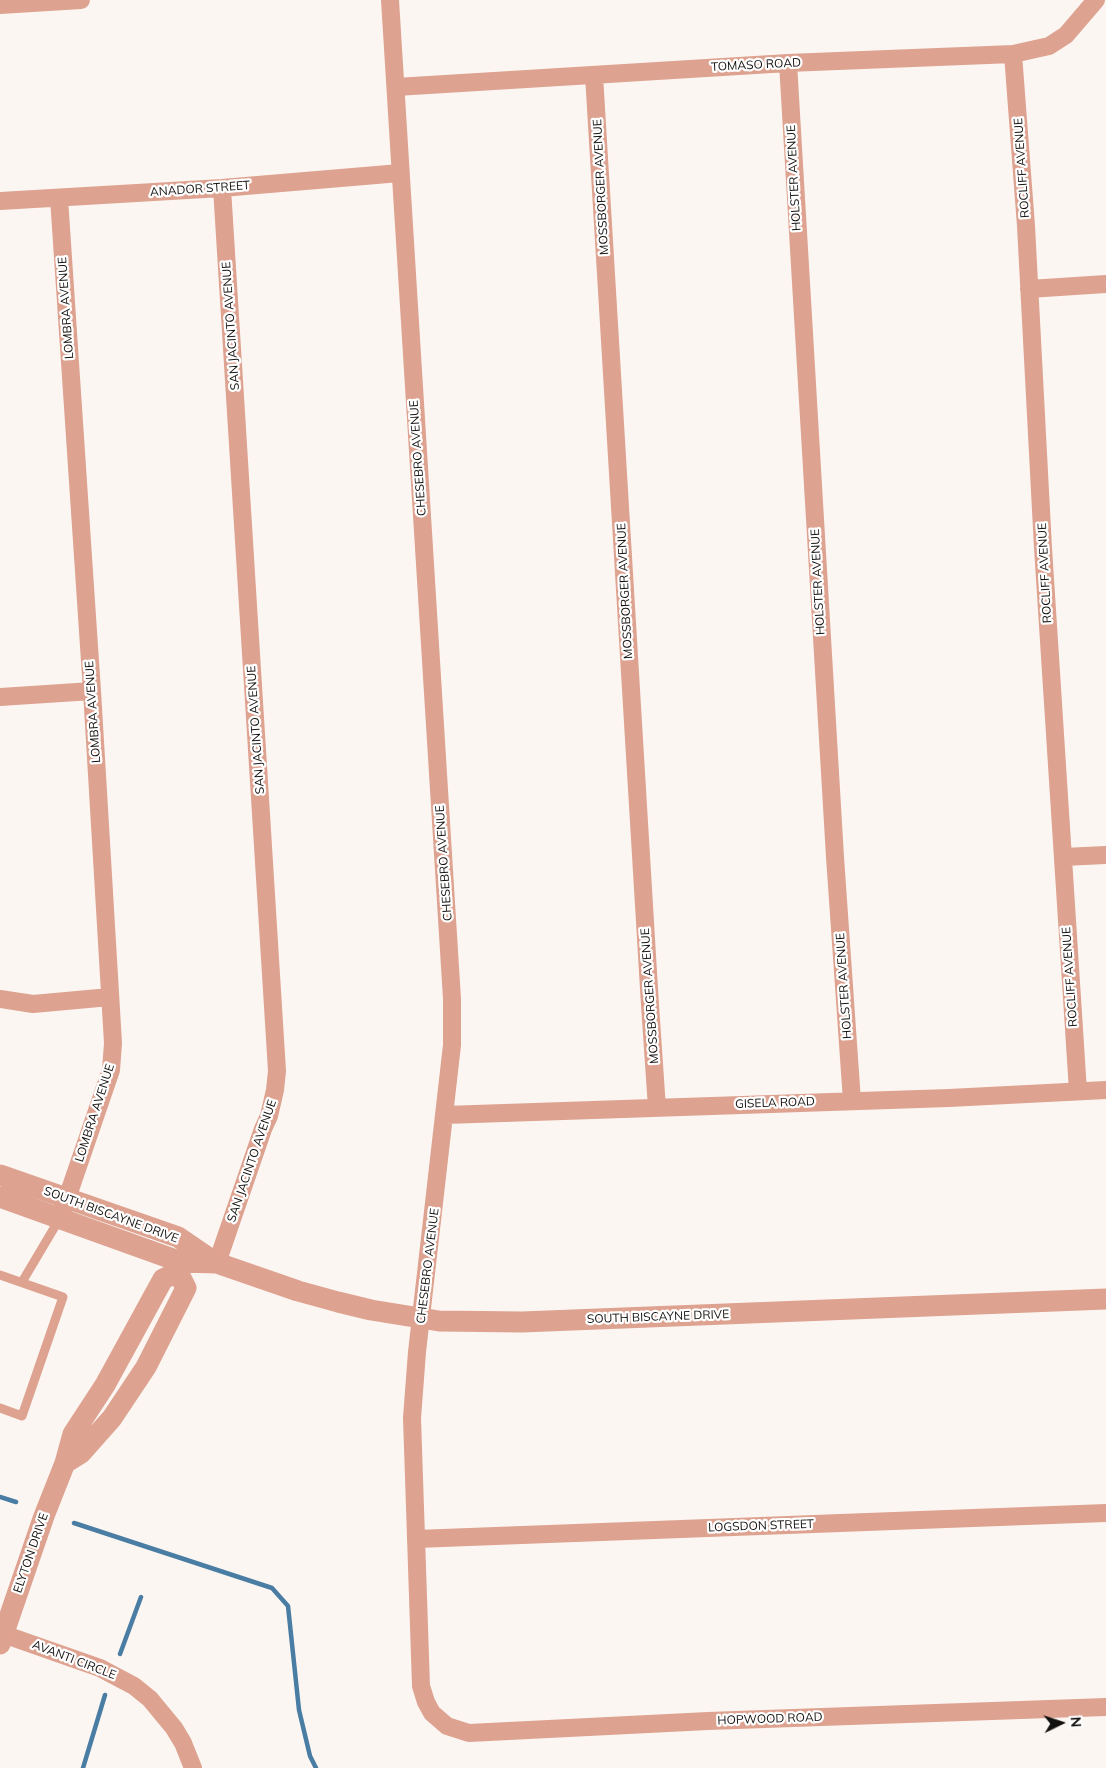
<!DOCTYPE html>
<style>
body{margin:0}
#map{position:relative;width:1106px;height:1768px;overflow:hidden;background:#fcf6f2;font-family:Mulish,sans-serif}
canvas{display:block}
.north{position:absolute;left:1036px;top:1698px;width:50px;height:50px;-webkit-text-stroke:4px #fff;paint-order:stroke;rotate:86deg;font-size:14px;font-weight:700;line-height:20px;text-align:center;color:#13110f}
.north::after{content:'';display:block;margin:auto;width:18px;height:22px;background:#13110f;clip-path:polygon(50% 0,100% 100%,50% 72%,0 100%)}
</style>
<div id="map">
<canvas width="1106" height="1768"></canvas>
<div class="north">N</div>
</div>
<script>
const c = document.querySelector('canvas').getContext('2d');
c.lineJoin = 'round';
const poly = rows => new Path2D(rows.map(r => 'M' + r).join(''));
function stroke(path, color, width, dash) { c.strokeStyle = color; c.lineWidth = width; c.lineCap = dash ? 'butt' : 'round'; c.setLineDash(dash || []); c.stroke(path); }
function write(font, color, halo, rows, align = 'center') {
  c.font = font + ' Mulish,sans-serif'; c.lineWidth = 4.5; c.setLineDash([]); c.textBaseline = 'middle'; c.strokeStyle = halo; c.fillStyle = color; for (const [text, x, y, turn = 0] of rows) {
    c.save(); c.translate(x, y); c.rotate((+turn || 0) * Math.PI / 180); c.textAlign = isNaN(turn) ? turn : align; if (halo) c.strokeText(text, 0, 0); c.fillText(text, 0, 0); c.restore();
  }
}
stroke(poly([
 [0,1497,16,1502],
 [74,1523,272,1588,288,1606,299,1710,310,1756,316,1768],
 [120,1654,141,1597],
 [83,1768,105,1695]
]), '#497da3', 4.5);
stroke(poly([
 [0,1275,63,1297,22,1416,0,1408],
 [22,1282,60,1218]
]), '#dea290', 9);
stroke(poly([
 [390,0,452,999,452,1045,417,1352,412,1418,421,1686,426,1702,432,1713,447,1726,469,1733,708,1721,1106,1707],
 [0,5,81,0],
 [1013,54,1026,226,1043,548,1078,1091],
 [788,63,835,857,852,1101],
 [594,75,650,1005,657,1108],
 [396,87,788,63,1013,54,1049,46,1066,35,1096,0],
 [59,198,92,691,113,1043,111,1070,63,1210],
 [0,201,222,188,400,173],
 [1029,289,1106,284],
 [0,697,92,691],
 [1063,857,1106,855],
 [0,999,33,1004,110,997],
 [445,1115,949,1098,1106,1090],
 [217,1263,263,1129,269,1116,275,1090,277,1071,222,188],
 [416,1539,1106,1513],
 [0,1633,100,1668,134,1686,150,1699,174,1728,183,1743,193,1768]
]), '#dea290', 18);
stroke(poly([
 [0,1175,178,1237,216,1263],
 [0,1197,181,1262,217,1263,298,1291,338,1302,371,1310,439,1321,522,1322,1106,1299],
 [0,1644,44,1516,65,1463,73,1434,105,1385,163,1279,178,1272,186,1288,146,1367,112,1418,81,1453,65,1463]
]), '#dea290', 21);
write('12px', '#13110f', '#fff', [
 ["TOMASO ROAD",756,65,-3],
 ["ROCLIFF AVENUE",1022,168,-94],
 ["HOLSTER AVENUE",794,178,-93],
 ["MOSSBORGER AVENUE",601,187,-93],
 ["ANADOR STREET",200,189,-4],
 ["LOMBRA AVENUE",66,308,-94],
 ["SAN JACINTO AVENUE",231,326,-94],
 ["CHESEBRO AVENUE",418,458,-94],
 ["ROCLIFF AVENUE",1045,573,-93],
 ["HOLSTER AVENUE",818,582,-93],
 ["MOSSBORGER AVENUE",625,591,-93],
 ["LOMBRA AVENUE",93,712,-94],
 ["SAN JACINTO AVENUE",256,730,-94],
 ["CHESEBRO AVENUE",444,863,-94],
 ["ROCLIFF AVENUE",1070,977,-94],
 ["HOLSTER AVENUE",844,986,-94],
 ["MOSSBORGER AVENUE",650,996,-94],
 ["GISELA ROAD",775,1103,-2],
 ["LOMBRA AVENUE",95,1113,-72],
 ["SAN JACINTO AVENUE",252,1161,-71],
 ["SOUTH BISCAYNE DRIVE",111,1215,20],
 ["CHESEBRO AVENUE",428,1266,-83],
 ["SOUTH BISCAYNE DRIVE",658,1317,-2],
 ["LOGSDON STREET",761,1526,-2],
 ["ELYTON DRIVE",31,1553,-71],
 ["AVANTI CIRCLE",74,1660,21],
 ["HOPWOOD ROAD",770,1719,-2]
]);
</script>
